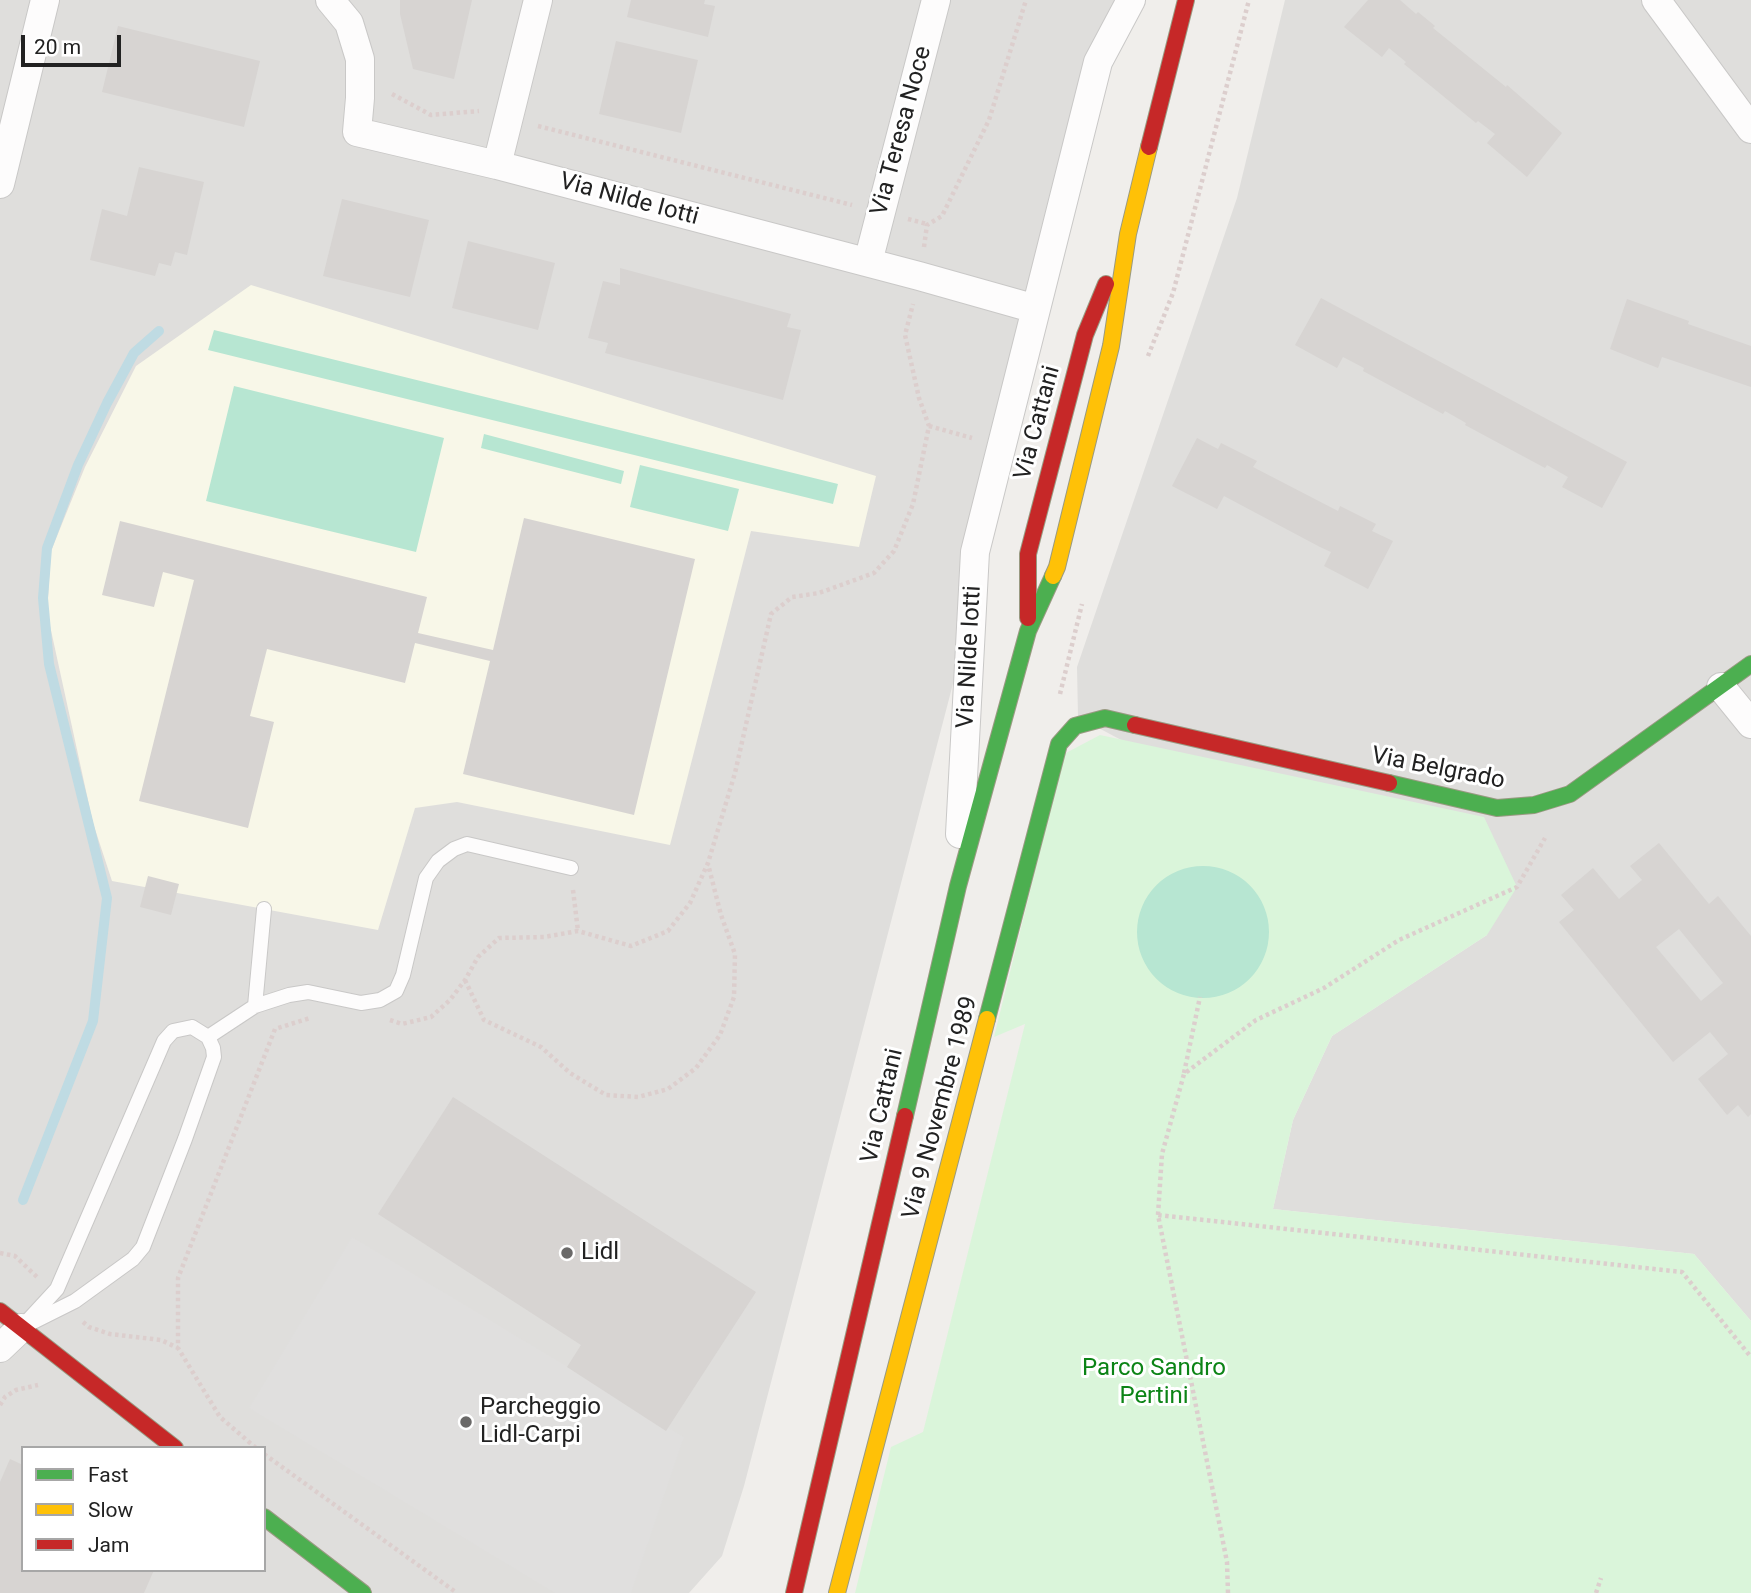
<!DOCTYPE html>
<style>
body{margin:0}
#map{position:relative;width:1751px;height:1593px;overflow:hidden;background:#f0eeeb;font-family:Roboto,sans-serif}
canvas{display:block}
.legend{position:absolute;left:21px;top:1446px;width:245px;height:126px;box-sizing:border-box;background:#fff;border:2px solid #a7a7a7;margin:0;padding:9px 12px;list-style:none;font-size:21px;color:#222}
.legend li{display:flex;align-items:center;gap:14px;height:35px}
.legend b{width:35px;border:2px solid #a7a7a7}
.scale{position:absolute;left:21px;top:35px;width:100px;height:32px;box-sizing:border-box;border:4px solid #222;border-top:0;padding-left:9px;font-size:21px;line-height:24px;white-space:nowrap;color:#222;-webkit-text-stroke:5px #fff;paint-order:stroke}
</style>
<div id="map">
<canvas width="1751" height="1593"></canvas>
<ul class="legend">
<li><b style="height:9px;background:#4caf50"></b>Fast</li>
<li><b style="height:9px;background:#ffc107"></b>Slow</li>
<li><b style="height:9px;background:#c62828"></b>Jam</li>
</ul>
<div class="scale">20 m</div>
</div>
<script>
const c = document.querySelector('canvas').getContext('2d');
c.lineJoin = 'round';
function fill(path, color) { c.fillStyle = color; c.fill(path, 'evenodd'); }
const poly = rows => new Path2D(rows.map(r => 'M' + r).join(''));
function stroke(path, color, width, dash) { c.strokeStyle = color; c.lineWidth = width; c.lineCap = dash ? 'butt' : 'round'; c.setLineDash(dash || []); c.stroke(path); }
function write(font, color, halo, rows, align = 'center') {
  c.font = font + ' Roboto,sans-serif'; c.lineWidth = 6; c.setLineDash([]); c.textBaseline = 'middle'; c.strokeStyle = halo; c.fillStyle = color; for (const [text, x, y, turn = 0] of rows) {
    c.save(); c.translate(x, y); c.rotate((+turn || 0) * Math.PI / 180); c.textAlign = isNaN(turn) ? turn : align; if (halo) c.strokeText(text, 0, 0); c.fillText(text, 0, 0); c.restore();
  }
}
fill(poly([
 [0,0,1127,0,949,699,744,1486,722,1556,689,1593,0,1593],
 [23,1448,264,1448,264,1570,23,1570],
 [1285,0,1751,0,1751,1321,1694,1254,1273,1209,1293,1120,1332,1036,1487,935,1078,717,1077,667,1237,198]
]), '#dfdedc');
fill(poly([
 [251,285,876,476,859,547,751,531,670,845,457,802,415,808,378,930,112,881,93,823,47,612,51,551,85,467,136,366]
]), '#f8f7e8');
fill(poly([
 [1100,735,1484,817,1517,887,1487,935,1332,1036,1293,1120,1273,1209,1694,1254,1751,1321,1751,1593,855,1593,891,1447,923,1432,1025,1024,994,1037,1064,754]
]), '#daf5da');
fill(poly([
 [214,330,838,484,833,504,208,350],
 [234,386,444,438,416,552,206,501],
 [484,434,624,471,621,484,481,448],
 [640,465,739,489,728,531,630,507],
 '1137 932a66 66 0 1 1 132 0a66 66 0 1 1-132 0Z'
]), '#b7e6d2');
fill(poly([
 [352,1237,684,1437,631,1593,555,1593,249,1408]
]), '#e0dfde');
stroke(poly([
 [23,1200,93,1021,107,898,49,664,43,598,47,548,78,465,107,403,134,353,159,331]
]), '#bfdbe3', 10);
fill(poly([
 [400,0,472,0,454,79,413,69,400,14],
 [631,0,705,0,704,4,715,6,708,37,627,17],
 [1368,0,1400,0,1416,14,1418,12,1435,26,1433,28,1506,87,1507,85,1562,133,1527,177,1487,143,1495,134,1478,121,1476,123,1404,64,1406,62,1389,48,1382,57,1344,27],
 [118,26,260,61,244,127,102,92],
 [616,41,698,60,681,133,599,114],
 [139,167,204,182,187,255,175,252,171,266,159,263,155,276,90,260,102,209,127,216],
 [342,199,429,220,410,297,323,276],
 [468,241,555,263,538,330,452,308],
 [620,268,791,314,787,327,801,330,783,400,605,353,608,343,588,338,603,281,620,285],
 [1321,298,1627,462,1602,508,1562,487,1568,477,1547,465,1545,468,1465,425,1466,423,1445,411,1443,414,1363,371,1364,368,1343,357,1337,368,1295,345],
 [1627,299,1689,321,1688,324,1751,346,1751,387,1662,357,1658,368,1610,349],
 [1197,438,1218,449,1221,443,1257,461,1253,467,1338,511,1340,506,1376,524,1372,531,1393,541,1368,589,1324,566,1331,552,1320,547,1224,496,1217,509,1172,486],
 [524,518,695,559,634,815,463,774,490,661,415,643,405,683,267,649,250,716,274,722,248,828,139,801,194,580,163,572,154,607,102,595,120,521,427,597,418,633,493,650],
 [1659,843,1709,904,1718,896,1751,936,1751,1114,1748,1117,1738,1105,1727,1115,1698,1079,1728,1054,1710,1032,1673,1062,1559,922,1574,910,1561,895,1593,868,1619,899,1642,880,1630,866],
 [1679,929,1723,983,1701,1001,1656,947],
 [148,876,179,884,171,915,140,907],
 [453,1097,756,1292,666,1431,567,1367,581,1345,378,1214],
 [10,1459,23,1465,23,1570,154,1570,144,1593,0,1593,0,1482]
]), '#d7d4d2');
const lane = poly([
 [255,1006,264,909],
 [192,1027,208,1037,213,1048,214,1057,185,1139,143,1247,133,1259,75,1301,21,1328,57,1289,164,1041,173,1031,192,1027],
 [208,1037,255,1006,289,995,308,992,361,1003,380,1000,396,991,403,975,426,878,438,861,454,849,467,844,571,868]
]);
const street = poly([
 [330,0,349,23,360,59,360,98,357,132,497,165,919,276,1036,309],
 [1656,0,1751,129],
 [497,165,538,0],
 [0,184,45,0],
 [868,262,936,0],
 [1721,687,1751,724],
 [960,834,975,552,1098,62,1131,0],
 [0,1348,21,1328]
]);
const fast = poly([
 [1389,783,1497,808,1534,805,1570,794,1751,664],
 [987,1019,1059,744,1075,726,1105,718,1135,725],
 [905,1116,958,886,1028,631,1053,576],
 [264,1517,363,1593]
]);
const slow = poly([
 [1053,576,1057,567,1111,346,1128,234,1149,147],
 [837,1593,987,1019]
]);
const jam = poly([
 [1149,147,1186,0],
 [1028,618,1028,554,1085,335,1106,284],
 [1135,725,1389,783],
 [0,1311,175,1448],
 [794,1593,905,1116]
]);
stroke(lane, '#c9c8c7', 16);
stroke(street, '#c9c8c7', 30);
stroke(fast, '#999a82', 18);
stroke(slow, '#999a82', 18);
stroke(jam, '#999a82', 18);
stroke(poly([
 [392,94,431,115,479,111],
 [538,126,852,205],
 [908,219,927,224],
 [924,247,927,225,942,216,989,120,1026,0],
 [1148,356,1173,293,1249,0],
 [929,426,972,438],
 [1060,694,1082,604],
 [573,890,578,931],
 [465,980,484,1020,541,1047,570,1073,606,1095,638,1097,668,1089,696,1068,720,1035,734,997,735,954,721,915,708,864],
 [390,1020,402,1024,431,1017,450,1000,465,980,478,957,499,938,544,937,578,931,631,946,668,931,690,903,708,863,735,773,771,614,792,597,819,593,874,573,894,551,913,504,929,426,919,398,905,335,913,304],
 [1184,1073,1200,997],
 [1158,1215,1162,1154,1184,1074,1256,1020,1324,988,1399,940,1517,887,1545,838],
 [0,1253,15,1256,37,1277],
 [83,1322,89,1327,110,1334,161,1340,178,1348],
 [0,1405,5,1397,16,1390,38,1385],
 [256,1448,220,1417,178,1348,178,1278,275,1029,310,1018],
 [264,1454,457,1593],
 [1228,1593,1227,1562,1158,1215,1682,1272,1751,1357],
 [1596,1593,1601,1578]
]), '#dccecd', 4.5, [3.5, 3.5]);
stroke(lane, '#fdfcfc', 14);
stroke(street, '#fdfcfc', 28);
stroke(fast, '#4caf50', 16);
stroke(slow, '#ffc107', 16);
stroke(jam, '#c62828', 16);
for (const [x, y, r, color] of [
 [567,1253,7,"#6a6968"],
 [466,1422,7,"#6a6968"]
]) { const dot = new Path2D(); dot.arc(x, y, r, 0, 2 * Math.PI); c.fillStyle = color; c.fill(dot); stroke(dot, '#fff', 2.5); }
write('24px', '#222', '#fff', [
 ["Via Teresa Noce",902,131,-75],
 ["Via Nilde Iotti",629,200,15],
 ["Via Cattani",1038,423,-75],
 ["Via Nilde Iotti",970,657,-87],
 ["Via Belgrado",1438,769,11],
 ["Via Cattani",883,1106,-77],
 ["Via 9 Novembre 1989",941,1108,-75]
]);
write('24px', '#222', '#fff', [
 ["Lidl",581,1253],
 ["Parcheggio",480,1408],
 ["Lidl-Carpi",480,1436]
], 'left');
write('24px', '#0c8416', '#fff', [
 ["Parco Sandro",1154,1369],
 ["Pertini",1154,1397]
]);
</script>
